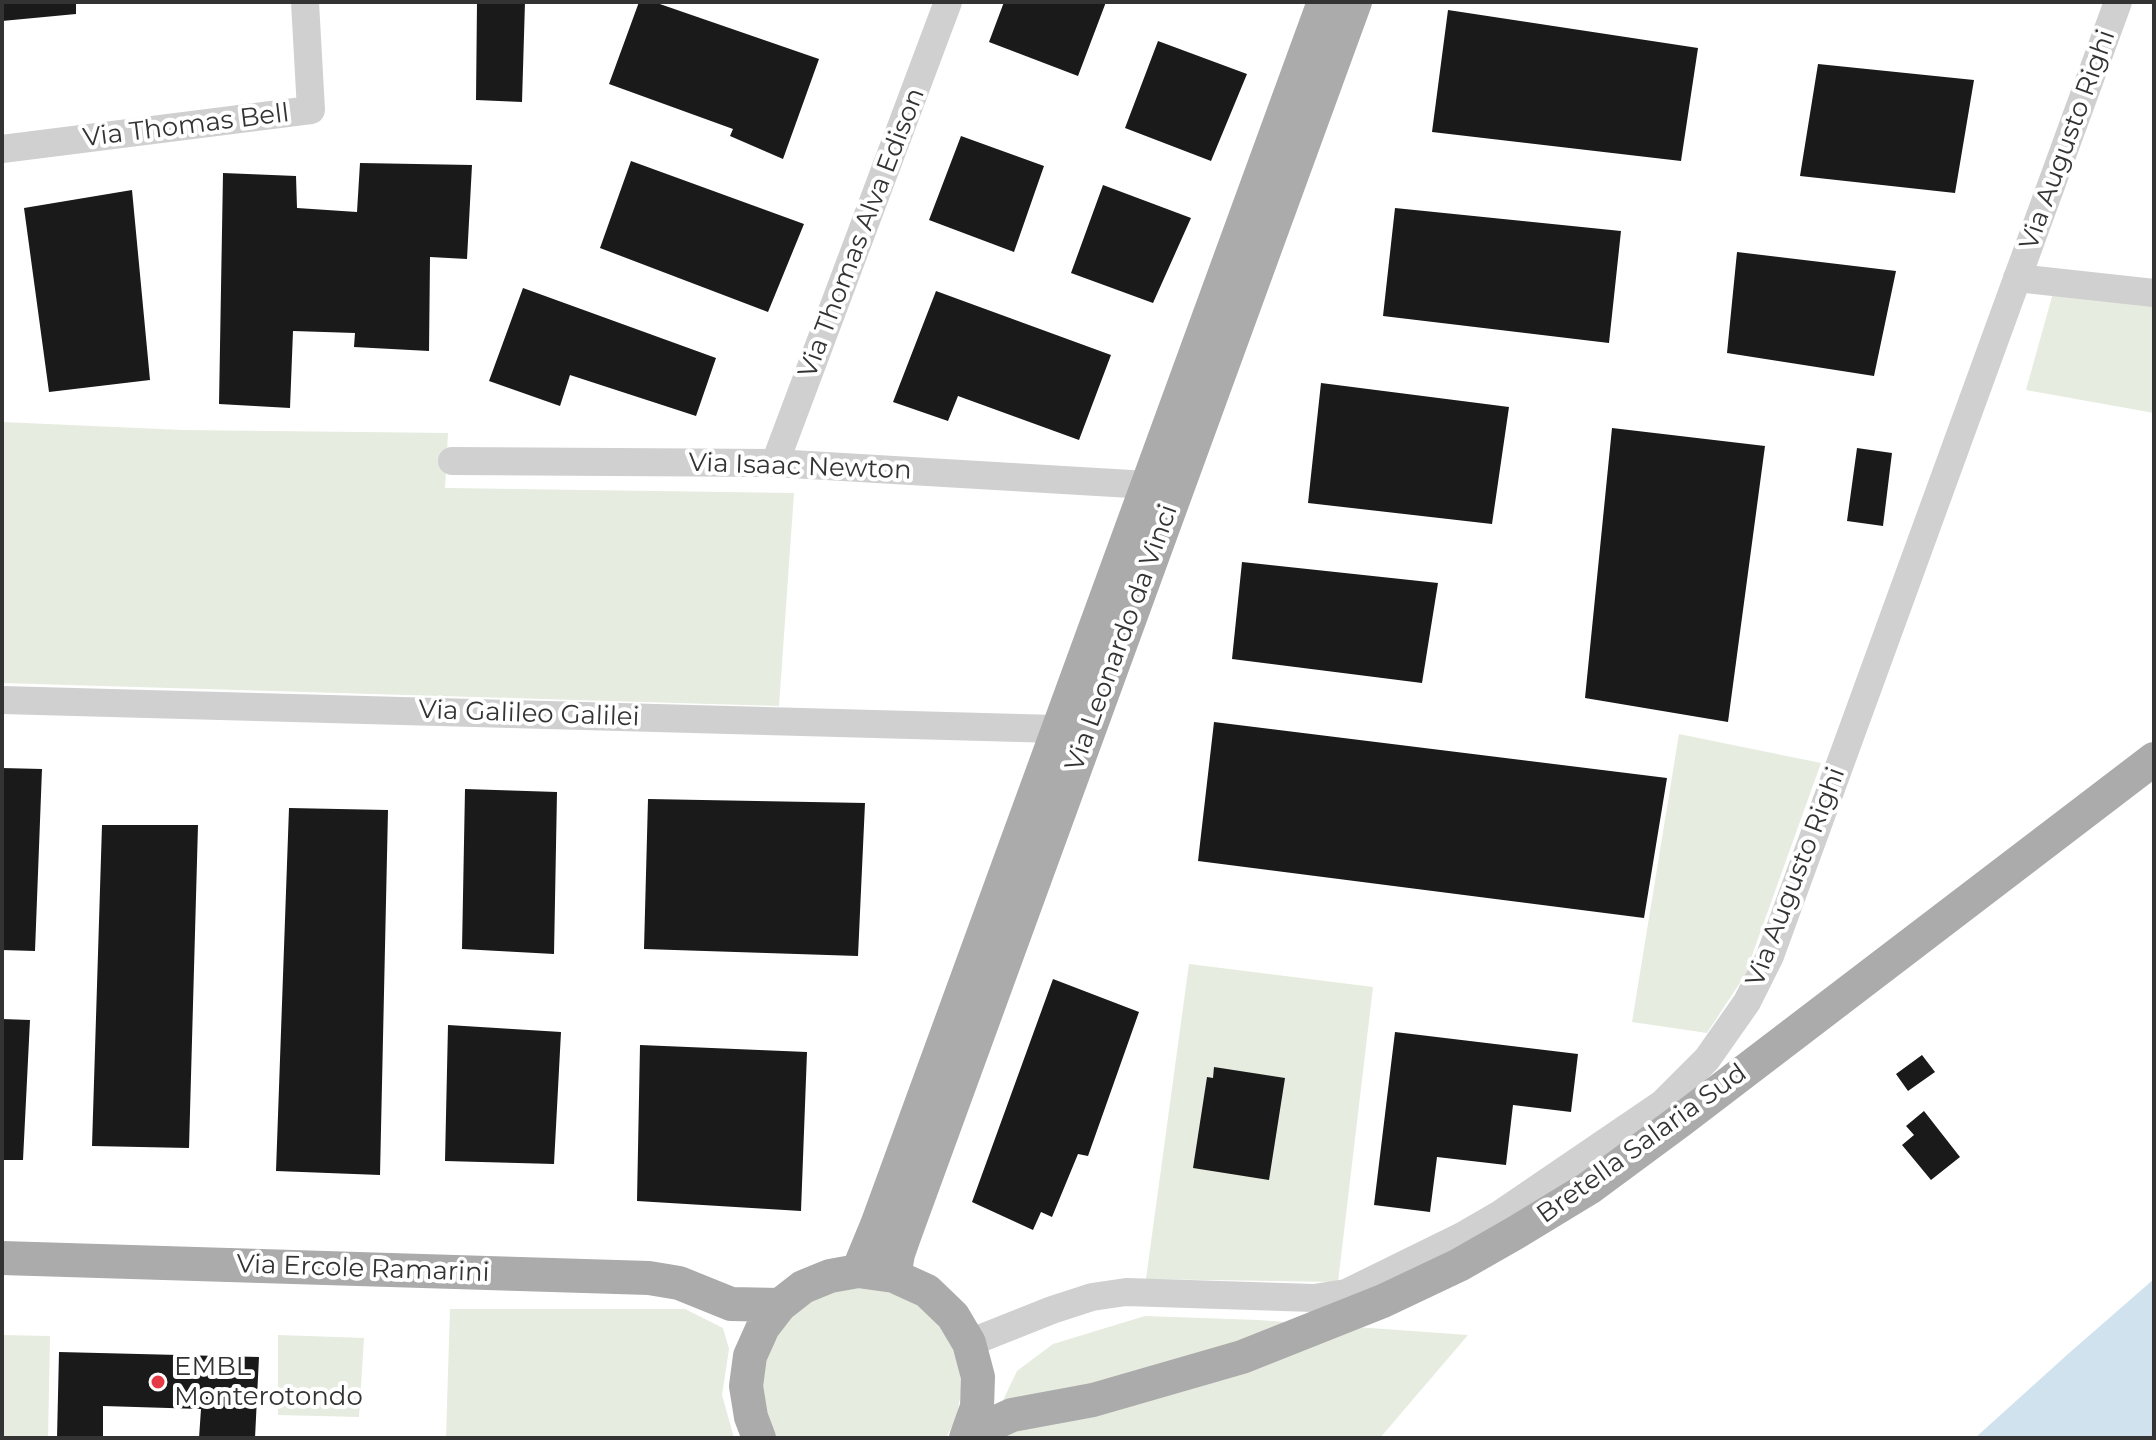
<!DOCTYPE html>
<style>
body{margin:0}
#map{position:relative;width:2156px;height:1440px;overflow:hidden;background:#fff;font-family:Montserrat,sans-serif}
canvas{display:block}
.frame{position:absolute;inset:0;border:4px solid #333;pointer-events:none}
</style>
<div id="map">
<canvas width="2156" height="1440"></canvas>
<div class="frame"></div>
</div>
<script>
const c = document.querySelector('canvas').getContext('2d');
c.lineJoin = 'round';
function fill(path, color) { c.fillStyle = color; c.fill(path, 'evenodd'); }
const poly = rows => new Path2D(rows.map(r => 'M' + r).join(''));
function stroke(path, color, width, dash) { c.strokeStyle = color; c.lineWidth = width; c.lineCap = dash ? 'butt' : 'round'; c.setLineDash(dash || []); c.stroke(path); }
function write(font, color, halo, rows, align = 'center') {
  c.font = font + ' Montserrat,sans-serif'; c.lineWidth = 8; c.setLineDash([]); c.textBaseline = 'middle'; c.strokeStyle = halo; c.fillStyle = color; for (const [text, x, y, turn = 0] of rows) {
    c.save(); c.translate(x, y); c.rotate((+turn || 0) * Math.PI / 180); c.textAlign = isNaN(turn) ? turn : align; if (halo) c.strokeText(text, 0, 0); c.fillText(text, 0, 0); c.restore();
  }
}
fill(poly([
 [2053,293,2154,304,2154,413,2026,390],
 [2,422,182,430,448,433,445,488,794,493,779,706,2,683],
 [1679,734,1821,763,1745,975,1707,1033,1632,1022],
 [1189,964,1373,987,1338,1282,1146,1279],
 [862,1283,922,1304,944,1327,958,1356,962,1388,956,1419,946,1438,774,1438,768,1430,760,1361,798,1303],
 [450,1309,685,1309,723,1328,729,1349,722,1395,734,1438,446,1438],
 [1145,1316,1258,1320,1468,1335,1380,1438,985,1438,1017,1371,1053,1344],
 [2,1335,50,1336,48,1438,2,1438],
 [278,1335,364,1338,359,1417,278,1415]
]), '#e6ecdf');
fill(poly([
 [2154,1279,2154,1438,1975,1438,2068,1354]
]), '#cfe2ee');
fill(poly([
 [2,2,76,2,76,14,2,21],
 [477,2,525,2,522,102,476,100],
 [639,2,654,2,819,59,783,159,730,136,733,129,609,84],
 [1004,2,1106,2,1078,76,989,42],
 [1448,10,1698,48,1681,161,1432,132],
 [1158,41,1247,74,1211,161,1125,128],
 [1818,64,1974,80,1955,193,1800,176],
 [961,136,1044,166,1014,252,929,220],
 [631,161,804,224,768,312,600,248],
 [360,163,472,165,467,259,430,257,429,351,354,347,355,333,293,331,290,408,219,404,223,173,296,176,297,208,357,212],
 [1103,185,1191,218,1153,303,1071,273],
 [132,190,150,380,49,392,24,208],
 [1395,208,1621,231,1609,343,1383,316],
 [1737,252,1896,271,1874,376,1727,353],
 [523,288,716,358,696,416,570,375,560,406,489,381],
 [936,291,1111,355,1079,440,958,396,948,421,893,402],
 [1321,383,1509,407,1492,524,1308,503],
 [1612,428,1765,446,1728,722,1585,698],
 [1857,448,1892,453,1883,526,1847,521],
 [1242,562,1438,583,1422,683,1232,659],
 [1214,722,1667,778,1644,918,1198,861],
 [2,768,42,769,35,951,2,950],
 [465,789,557,792,554,954,462,949],
 [648,799,865,803,858,956,644,949],
 [289,808,388,810,380,1175,276,1171],
 [102,825,198,825,189,1148,92,1146],
 [1053,979,1139,1012,1088,1156,1078,1154,1052,1217,1041,1212,1033,1230,972,1202],
 [2,1019,30,1020,23,1160,2,1160],
 [448,1025,561,1032,554,1164,445,1161],
 [1395,1032,1578,1054,1571,1112,1513,1105,1506,1165,1437,1157,1430,1212,1374,1205],
 [640,1045,807,1052,801,1211,637,1201],
 [1922,1055,1935,1072,1908,1091,1896,1074],
 [1214,1067,1285,1078,1269,1180,1193,1168,1207,1077,1213,1078],
 [1924,1111,1960,1157,1931,1180,1902,1145,1914,1135,1906,1126],
 [59,1352,259,1357,255,1438,199,1438,201,1409,103,1406,103,1438,57,1438]
]), '#1a1a1a');
stroke(poly([
 [2,149,311,110,305,2],
 [2017,278,2154,293],
 [452,461,775,463,1148,485],
 [775,463,948,2],
 [2,700,1056,729],
 [969,1343,1052,1310,1092,1297,1126,1292,1314,1298,1346,1293,1462,1236,1500,1214,1663,1103,1707,1059,1747,1002,1770,956,2118,2]
]), '#d0d0d0', 28);
stroke(poly([
 [2,1258,649,1278,679,1283,731,1304,780,1305],
 [858,1271,877,1225,1324,2],
 [894,1276,898,1254,905,1234,1355,2],
 [968,1435,1012,1415,1093,1400,1242,1357,1383,1301,1459,1265,1515,1233,1589,1188,1681,1120,2154,759],
 [759,1438,751,1417,746,1386,750,1356,763,1327,780,1305,803,1287,830,1276,858,1271,894,1276,927,1291,953,1316,969,1343,978,1377,977,1407,966,1438]
]), '#ababab', 34);
for (const [x, y, r, color] of [
 [158,1382,8,"#e63946"]
]) { const dot = new Path2D(); dot.arc(x, y, r, 0, 2 * Math.PI); c.fillStyle = color; c.fill(dot); stroke(dot, '#fff', 3); }
write('26px', '#333', '#fff', [
 ["Via Thomas Bell",186,126,-7],
 ["Via Augusto Righi",2068,140,-70],
 ["Via Thomas Alva Edison",862,233,-69],
 ["Via Isaac Newton",800,467,2],
 ["Via Leonardo da Vinci",1122,638,-70],
 ["Via Galileo Galilei",529,714,2],
 ["Via Augusto Righi",1796,877,-69],
 ["Bretella Salaria Sud",1642,1144,-36],
 ["Via Ercole Ramarini",363,1269,2]
]);
write('26px', '#333', '#fff', [
 ["EMBL",174,1367],
 ["Monterotondo",174,1397]
], 'left');
</script>
